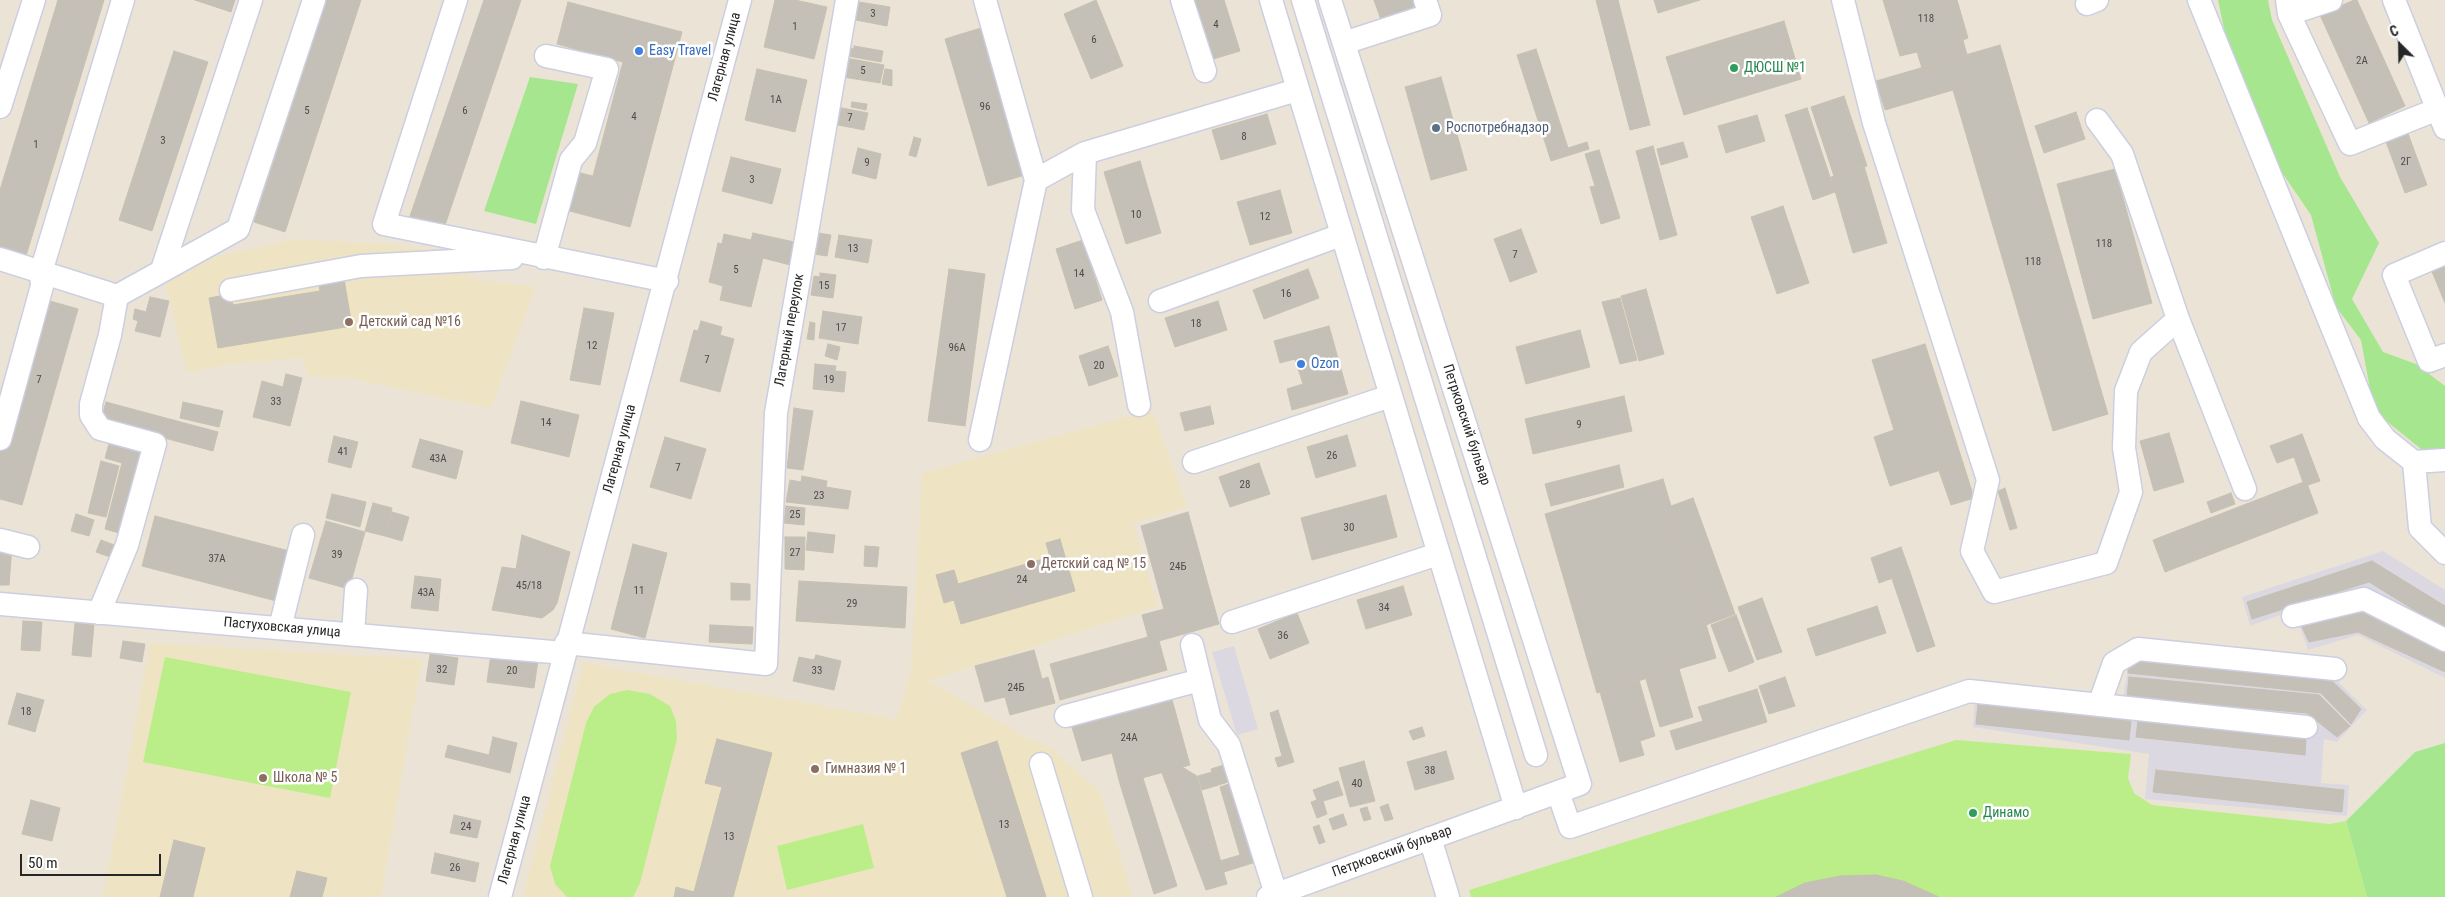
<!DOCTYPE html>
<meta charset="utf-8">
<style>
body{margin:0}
#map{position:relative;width:2445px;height:897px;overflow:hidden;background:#ebe4d6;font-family:"Roboto Condensed",sans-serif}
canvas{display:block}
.north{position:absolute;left:2375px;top:20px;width:50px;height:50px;-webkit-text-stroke:4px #fff;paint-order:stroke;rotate:337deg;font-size:14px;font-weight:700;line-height:20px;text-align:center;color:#262626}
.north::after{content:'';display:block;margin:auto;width:18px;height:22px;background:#262626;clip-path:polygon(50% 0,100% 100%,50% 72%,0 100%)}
.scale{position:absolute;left:20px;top:854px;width:141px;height:22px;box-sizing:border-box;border:2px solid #262626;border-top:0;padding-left:6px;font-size:15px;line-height:18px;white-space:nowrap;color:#262626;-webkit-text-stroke:4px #fff;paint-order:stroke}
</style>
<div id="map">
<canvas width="2445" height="897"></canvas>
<div class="north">С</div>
<div class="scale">50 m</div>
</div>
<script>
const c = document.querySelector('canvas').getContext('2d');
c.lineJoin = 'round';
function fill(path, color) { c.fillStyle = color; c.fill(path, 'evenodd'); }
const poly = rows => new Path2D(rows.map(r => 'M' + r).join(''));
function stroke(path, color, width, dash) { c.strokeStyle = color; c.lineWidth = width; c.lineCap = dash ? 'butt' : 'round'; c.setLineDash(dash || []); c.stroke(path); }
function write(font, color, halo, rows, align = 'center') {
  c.font = font + ' "Roboto Condensed",sans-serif'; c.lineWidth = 5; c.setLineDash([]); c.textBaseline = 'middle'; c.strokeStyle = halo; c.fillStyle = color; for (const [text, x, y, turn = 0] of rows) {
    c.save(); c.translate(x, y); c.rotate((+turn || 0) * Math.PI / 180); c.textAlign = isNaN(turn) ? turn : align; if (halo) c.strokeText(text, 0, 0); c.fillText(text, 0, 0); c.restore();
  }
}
fill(poly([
 [2383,551,2445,590,2445,678,2358,635,2308,650,2294,610,2250,626,2242,597],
 [1234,646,1258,729,1237,735,1212,652],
 [2130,656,2329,673,2367,710,2337,742,2324,739,2321,783,2349,785,2347,816,2145,799,2149,754,1973,727,1975,700,2122,704]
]), '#dcd8e2');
fill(poly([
 [296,239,385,244,474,254,468,278,536,287,491,408,348,378,308,376,302,357,232,364,187,373,165,280,205,259],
 [1152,410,1187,507,1133,523,1158,606,929,681,1027,738,1050,747,1100,792,1133,897,523,897,583,663,896,719,911,671,922,473],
 [150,643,422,659,381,897,103,897]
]), '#eee4c4');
fill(poly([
 [2218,0,2268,0,2272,20,2340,177,2379,243,2352,299,2383,352,2416,364,2445,386,2445,450,2421,449,2374,411,2361,340,2336,307,2311,215,2277,165,2226,38],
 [530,77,578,84,536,224,484,211],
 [2445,743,2445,897,2367,897,2346,821,2415,752]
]), '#a5e68e');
fill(poly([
 [165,657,351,692,330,798,143,762],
 [627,690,650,694,670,706,676,721,677,739,640,883,633,897,567,897,555,884,550,866,586,723,594,707,610,694],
 [1956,740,2131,754,2128,778,2134,793,2152,805,2330,824,2346,821,2367,897,1471,897,1469,890],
 [863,824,874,868,787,890,777,846]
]), '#bbee89');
const building = poly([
 [58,0,104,0,25,259,0,251,0,190,58,0],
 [195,0,235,0,231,12,195,0],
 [326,0,361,0,285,232,254,222,326,0],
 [484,0,521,0,442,234,408,222,484,0],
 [775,0,795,0,827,7,814,59,764,47,775,0],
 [1096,0,1123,66,1091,79,1064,14,1096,0],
 [1192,0,1224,0,1240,51,1210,60,1192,0],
 [1374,0,1419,0,1421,6,1381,20,1374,0],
 [1596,0,1618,0,1650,125,1630,130,1596,0],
 [1654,0,1700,0,1658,13,1654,0],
 [1883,0,1957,0,1968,38,1963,40,1967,55,1922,68,1917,52,1900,56,1883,0],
 [2354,0,2357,0,2405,106,2369,123,2320,15,2354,0],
 [568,2,682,32,630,227,566,210,576,172,593,176,623,62,557,44,568,2],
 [859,2,890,7,887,26,856,20,859,2],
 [1784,21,1801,79,1684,115,1666,57,1784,21],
 [981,28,1025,175,988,186,945,39,981,28],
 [2000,45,2108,414,2053,431,1953,90,1885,110,1876,81,2000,45],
 [854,46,883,51,881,62,848,56,850,48,854,49,854,46],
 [1536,49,1568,148,1587,142,1589,149,1551,161,1517,55,1536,49],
 [174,51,208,62,152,231,119,220,174,51],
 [846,58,884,65,880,83,843,77,846,58],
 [757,69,807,80,795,132,745,120,757,69],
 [885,69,892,70,892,86,882,84,885,69],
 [1441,77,1467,170,1431,180,1405,87,1441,77],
 [1844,96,1867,166,1834,176,1811,107,1844,96],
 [852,102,867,104,866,110,851,107,852,102],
 [837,107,868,113,864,130,833,124,837,107],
 [1807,108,1835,192,1813,200,1785,115,1807,108],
 [2076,112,2085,139,2044,153,2035,126,2076,112],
 [1267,114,1276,144,1221,160,1212,130,1267,114],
 [1757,115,1765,141,1726,153,1718,126,1757,115],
 [2407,131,2427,185,2405,193,2385,139,2407,131],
 [914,137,921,139,916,157,909,155,914,137],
 [1683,142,1688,157,1661,165,1657,149,1683,142],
 [1653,146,1677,235,1660,240,1636,151,1653,146],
 [858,148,881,154,876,179,852,173,858,148],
 [1599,150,1620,218,1601,224,1590,187,1595,186,1585,154,1599,150],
 [731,157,781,169,772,204,722,191,731,157],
 [1140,161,1161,233,1126,244,1104,172,1140,161],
 [1864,166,1887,243,1853,253,1831,177,1864,166],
 [2115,169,2152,303,2093,319,2057,184,2115,169],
 [1280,190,1292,233,1250,245,1237,202,1280,190],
 [1783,206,1809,283,1777,294,1751,217,1783,206],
 [1521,229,1537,272,1510,282,1494,239,1521,229],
 [753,233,799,243,794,266,763,258,764,254,722,244,724,234,751,240,753,233],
 [818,233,831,235,827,256,814,254,818,233],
 [839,235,872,240,868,263,835,257,839,235],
 [1083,240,1102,300,1075,309,1056,249,1083,240],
 [718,243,764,254,751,307,720,300,723,286,709,282,718,243],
 [2445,263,2445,303,2431,269,2445,263],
 [949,269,985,274,965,426,928,421,949,269],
 [1308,269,1319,298,1264,319,1253,290,1308,269],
 [343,273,352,326,218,348,209,298,231,294,233,305,320,291,318,277,343,273],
 [820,273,836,275,833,298,811,295,814,276,820,277,820,273],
 [1646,289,1664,354,1639,361,1621,296,1646,289],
 [150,297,169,301,160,337,135,331,138,321,133,319,135,309,146,312,150,297],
 [1620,298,1637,360,1620,364,1602,302,1620,298],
 [43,299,78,309,22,505,0,499,0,450,43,299],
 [1218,301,1227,330,1175,347,1165,318,1218,301],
 [584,308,614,313,600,385,570,380,584,308],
 [823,311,862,317,858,344,819,338,823,311],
 [701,321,722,327,720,335,734,339,720,392,680,381,694,330,698,331,701,321],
 [810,322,815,323,814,340,807,339,810,322],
 [1329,326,1348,394,1292,410,1287,389,1303,384,1295,359,1280,363,1274,341,1329,326],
 [1580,330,1590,367,1526,384,1516,347,1580,330],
 [828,344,840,347,837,360,825,356,828,344],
 [1925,344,1963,463,1890,486,1874,437,1894,430,1872,360,1925,344],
 [1108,346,1118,376,1089,386,1079,356,1108,346],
 [815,364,836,366,835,371,846,372,844,392,813,389,815,364],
 [286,374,302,378,290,426,253,417,262,381,283,387,286,374],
 [1624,396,1632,431,1533,454,1525,419,1624,396],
 [521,401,579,415,569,457,511,443,521,401],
 [106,402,218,432,213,451,101,421,106,402],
 [183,402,223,411,219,427,180,418,183,402],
 [1210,406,1214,424,1185,431,1180,413,1210,406],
 [794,408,813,411,803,470,787,468,794,408],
 [2169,433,2184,482,2154,491,2140,441,2169,433],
 [2302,434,2320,481,2308,485,2306,481,2303,482,2294,457,2277,463,2270,446,2302,434],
 [1347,435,1356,466,1316,478,1307,447,1347,435],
 [334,436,358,442,351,468,328,462,334,436],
 [665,437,706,449,691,499,650,487,665,437],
 [420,439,463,451,456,479,412,467,420,439],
 [110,440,145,449,123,534,105,529,122,463,105,458,110,440],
 [101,461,119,466,106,517,88,513,101,461],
 [1259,463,1270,494,1230,507,1219,477,1259,463],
 [1963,463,1974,498,1951,505,1939,471,1963,463],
 [1619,465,1624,487,1551,506,1545,484,1619,465],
 [802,476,827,481,826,487,851,491,848,509,786,502,790,480,801,482,802,476],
 [1663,479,1716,658,1597,693,1545,514,1663,479],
 [2306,481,2318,513,2165,572,2153,540,2306,481],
 [2005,488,2017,528,2010,530,1998,491,2005,488],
 [2231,493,2235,504,2211,513,2207,502,2231,493],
 [332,494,366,502,360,527,326,518,332,494],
 [1386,495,1397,537,1312,560,1301,518,1386,495],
 [1693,498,1735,614,1706,625,1671,506,1693,498],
 [373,503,392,508,385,536,365,531,373,503],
 [786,506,805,508,804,525,784,523,786,506],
 [392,512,409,517,402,541,385,536,392,512],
 [1188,512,1219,624,1159,641,1167,670,1060,700,1050,664,1148,637,1142,615,1164,609,1141,526,1188,512],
 [76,514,94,520,89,536,71,531,76,514],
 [155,516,293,552,280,602,142,566,155,516],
 [326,521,365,532,349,589,309,578,326,521],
 [808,532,835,535,833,553,806,550,808,532],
 [522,535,570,552,557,603,553,610,542,618,492,610,502,567,516,569,522,535],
 [785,537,805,537,804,570,785,569,785,537],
 [1060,539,1075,591,961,624,954,600,944,603,936,575,954,570,958,584,1050,557,1046,543,1060,539],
 [101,540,117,546,113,558,96,552,101,540],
 [633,544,667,553,645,638,611,629,633,544],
 [0,546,12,547,9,585,0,585,0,546],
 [865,546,879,547,877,567,864,566,865,546],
 [1901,547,1910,572,1879,583,1871,558,1901,547],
 [2372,561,2445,606,2445,629,2369,582,2252,619,2247,602,2372,561],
 [1910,572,1935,646,1917,652,1892,579,1910,572],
 [415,576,441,579,438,611,411,608,415,576],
 [799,581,907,587,905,628,796,621,799,581],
 [731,583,750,584,750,600,731,600,731,583],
 [1403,586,1412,615,1366,629,1357,600,1403,586],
 [1762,598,1782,652,1757,660,1738,607,1762,598],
 [1877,606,1886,633,1816,656,1807,629,1877,606],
 [2360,611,2445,651,2445,672,2358,632,2309,642,2301,625,2360,611],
 [1297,613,1309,643,1270,659,1258,629,1297,613],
 [1736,615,1754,662,1729,672,1711,625,1736,615],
 [23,621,42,622,40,651,21,650,23,621],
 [75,623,94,625,91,657,72,655,75,623],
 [710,625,753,627,752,644,709,642,710,625],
 [123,641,145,644,142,662,120,658,123,641],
 [1034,650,1042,679,1048,677,1055,703,1010,715,1005,697,985,702,975,666,1034,650],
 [430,654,458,658,454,685,426,681,430,654],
 [491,654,538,660,534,688,487,682,491,654],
 [816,655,841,661,834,690,793,681,799,657,814,660,816,655],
 [2128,659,2327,676,2361,709,2351,724,2321,693,2128,673,2128,659],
 [1679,669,1693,717,1660,727,1646,679,1679,669],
 [1785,677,1795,706,1769,714,1759,686,1785,677],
 [2129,677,2319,695,2350,726,2337,737,2307,713,2127,697,2129,677],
 [1639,680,1655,736,1640,741,1644,755,1620,762,1600,692,1639,680],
 [1757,689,1767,722,1676,750,1670,731,1703,721,1698,707,1757,689],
 [17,693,44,700,35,732,8,724,17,693],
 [1171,696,1190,765,1120,784,1112,753,1082,761,1071,724,1171,696],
 [1978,704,2131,720,2129,740,1976,724,1978,704],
 [1278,710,1294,762,1278,767,1275,758,1282,756,1270,713,1278,710],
 [2138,720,2306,737,2305,755,2136,737,2138,720],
 [1422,727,1425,736,1413,740,1409,731,1422,727],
 [493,737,517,743,510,773,445,757,448,745,489,755,493,737],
 [717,739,772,753,733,897,674,897,676,887,694,892,722,787,705,783,717,739],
 [997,741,1046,897,1007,897,961,753,997,741],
 [1446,751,1454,779,1415,790,1407,762,1446,751],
 [1364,761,1375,801,1350,807,1339,768,1364,761],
 [1230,763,1235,780,1202,790,1198,776,1212,772,1211,769,1230,763],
 [1182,767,1197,776,1227,884,1206,890,1162,773,1182,767],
 [2156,770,2344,790,2342,812,2153,792,2156,770],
 [1143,778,1177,886,1154,894,1120,784,1143,778],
 [1338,781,1343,795,1323,801,1327,814,1317,818,1311,802,1317,800,1313,790,1338,781],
 [1235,782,1259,861,1224,872,1220,861,1240,855,1220,787,1235,782],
 [31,800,60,808,52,841,22,834,31,800],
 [1388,804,1393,819,1385,821,1380,807,1388,804],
 [1367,807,1371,819,1364,821,1360,809,1367,807],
 [1343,814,1347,825,1333,830,1329,819,1343,814],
 [454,815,481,821,477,838,450,833,454,815],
 [1319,825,1325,842,1319,844,1313,827,1319,825],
 [174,840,205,848,193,897,160,897,174,840],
 [435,853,479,863,475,882,431,873,435,853],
 [297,871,327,878,322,897,290,897,297,871],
 [1876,875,1903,881,1939,897,1776,897,1805,883,1840,876,1876,875]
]);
fill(building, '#c5c0b7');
stroke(building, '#c5c0b0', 1);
const minor = poly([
 [456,0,384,224,667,281],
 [985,0,1036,180],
 [1182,0,1205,71],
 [1271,0,1516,808],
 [1303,0,1536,755],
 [1843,0,1874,123,1988,480,1972,551,1994,592,2106,563,2131,492,2124,448,2126,391,2141,352,2178,319],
 [2199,0,2369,418,2385,439,2414,462,2445,460],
 [2287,0,2289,14,2350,144,2438,109],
 [2394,0,2445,128],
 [2087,4,2097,0],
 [2289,14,2331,0],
 [1344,43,1430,15,1425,0],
 [0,107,34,0],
 [2097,120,2122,154,2178,319,2245,489],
 [1085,153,1083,210,1122,312,1139,405],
 [2445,253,2394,275,2429,361,2445,355],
 [544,258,571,160,585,143,607,69,546,56],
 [0,259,117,296,238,229,314,0],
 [162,270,251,0],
 [231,290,361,266,512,258],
 [1160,301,1341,235],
 [0,439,42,286,41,272,123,0],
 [980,440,1036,180,1085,153,1297,90],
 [1194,462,1390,396],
 [2414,462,2420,528,2445,553],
 [0,540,28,547],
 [0,604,564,653],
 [99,613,127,545,155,444,100,429,91,415,91,404,110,335,117,296],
 [2293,616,2364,599,2445,640],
 [1232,622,1438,554],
 [280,628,303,535],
 [353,634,356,590],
 [566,643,766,664,776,413,847,0],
 [1192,645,1210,720,1229,745,1276,894],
 [2099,705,2114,663,2138,649,2335,669],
 [1066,716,1200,680],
 [1041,764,1081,897],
 [1558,792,1570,827,1969,691,2306,727],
 [1430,838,1448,897],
 [500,897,740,0],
 [1268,897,1580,784,1330,0]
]);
stroke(minor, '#cccee1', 25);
stroke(minor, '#fff', 22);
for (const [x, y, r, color] of [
 [639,51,5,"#3f7fe0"],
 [1734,68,5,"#2e9e5b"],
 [1436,128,5,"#5c6f8a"],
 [349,322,5,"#8d6e63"],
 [1301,364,5,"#3f7fe0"],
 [1031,564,5,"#8d6e63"],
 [815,769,5,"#8d6e63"],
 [263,778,5,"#8d6e63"],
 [1973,813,5,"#2e9e5b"]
]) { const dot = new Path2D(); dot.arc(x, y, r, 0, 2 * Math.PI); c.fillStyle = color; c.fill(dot); stroke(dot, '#fff', 2); }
write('11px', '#4e4c4a', null, [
 ["3",873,14],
 ["118",1926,19],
 ["4",1216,25],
 ["1",795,27],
 ["6",1094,40],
 ["2А",2362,61],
 ["5",863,71],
 ["1А",776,100],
 ["96",985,107],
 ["5",307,111],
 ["6",465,111],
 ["4",634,117],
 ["7",850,118],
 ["8",1244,137],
 ["3",163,141],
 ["1",36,145],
 ["2Г",2406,162],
 ["9",867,163],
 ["3",752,180],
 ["10",1136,215],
 ["12",1265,217],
 ["118",2104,244],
 ["13",853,249],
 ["7",1515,255],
 ["118",2033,262],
 ["5",736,270],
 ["14",1079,274],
 ["15",824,286],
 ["16",1286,294],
 ["18",1196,324],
 ["17",841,328],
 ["12",592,346],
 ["96А",957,348],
 ["7",707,360],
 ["20",1099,366],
 ["7",39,380],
 ["19",829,380],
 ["33",276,402],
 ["14",546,423],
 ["9",1579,425],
 ["41",343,452],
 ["26",1332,456],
 ["43А",438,459],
 ["7",678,468],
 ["28",1245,485],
 ["23",819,496],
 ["25",795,515],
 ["30",1349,528],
 ["27",795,553],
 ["39",337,555],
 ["37А",217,559],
 ["24Б",1178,567],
 ["24",1022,580],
 ["45/18",529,586],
 ["11",639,591],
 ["43А",426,593],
 ["29",852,604],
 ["34",1384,608],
 ["36",1283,636],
 ["32",442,670],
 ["20",512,671],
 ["33",817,671],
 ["24Б",1016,688],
 ["18",26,712],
 ["24А",1129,738],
 ["38",1430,771],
 ["40",1357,784],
 ["13",1004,825],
 ["24",466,827],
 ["13",729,837],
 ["26",455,868]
]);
write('14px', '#366cbe', '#fff', [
 ["Easy Travel",649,51],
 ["Ozon",1311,364]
], 'left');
write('14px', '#262626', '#fff', [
 ["Лагерная улица",725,57,-75],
 ["Лагерный переулок",790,330,-80],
 ["Петрковский бульвар",1466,425,72],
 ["Лагерная улица",620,449,-75],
 ["Пастуховская улица",282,628,5],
 ["Лагерная улица",515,840,-75],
 ["Петрковский бульвар",1392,852,-20]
]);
write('14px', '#27864d', '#fff', [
 ["ДЮСШ №1",1744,68],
 ["Динамо",1983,813]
], 'left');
write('14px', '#4e5e75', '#fff', [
 ["Роспотребнадзор",1446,128]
], 'left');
write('14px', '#785e54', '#fff', [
 ["Детский сад №16",359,322],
 ["Детский сад № 15",1041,564],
 ["Гимназия № 1",825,769],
 ["Школа № 5",273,778]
], 'left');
</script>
